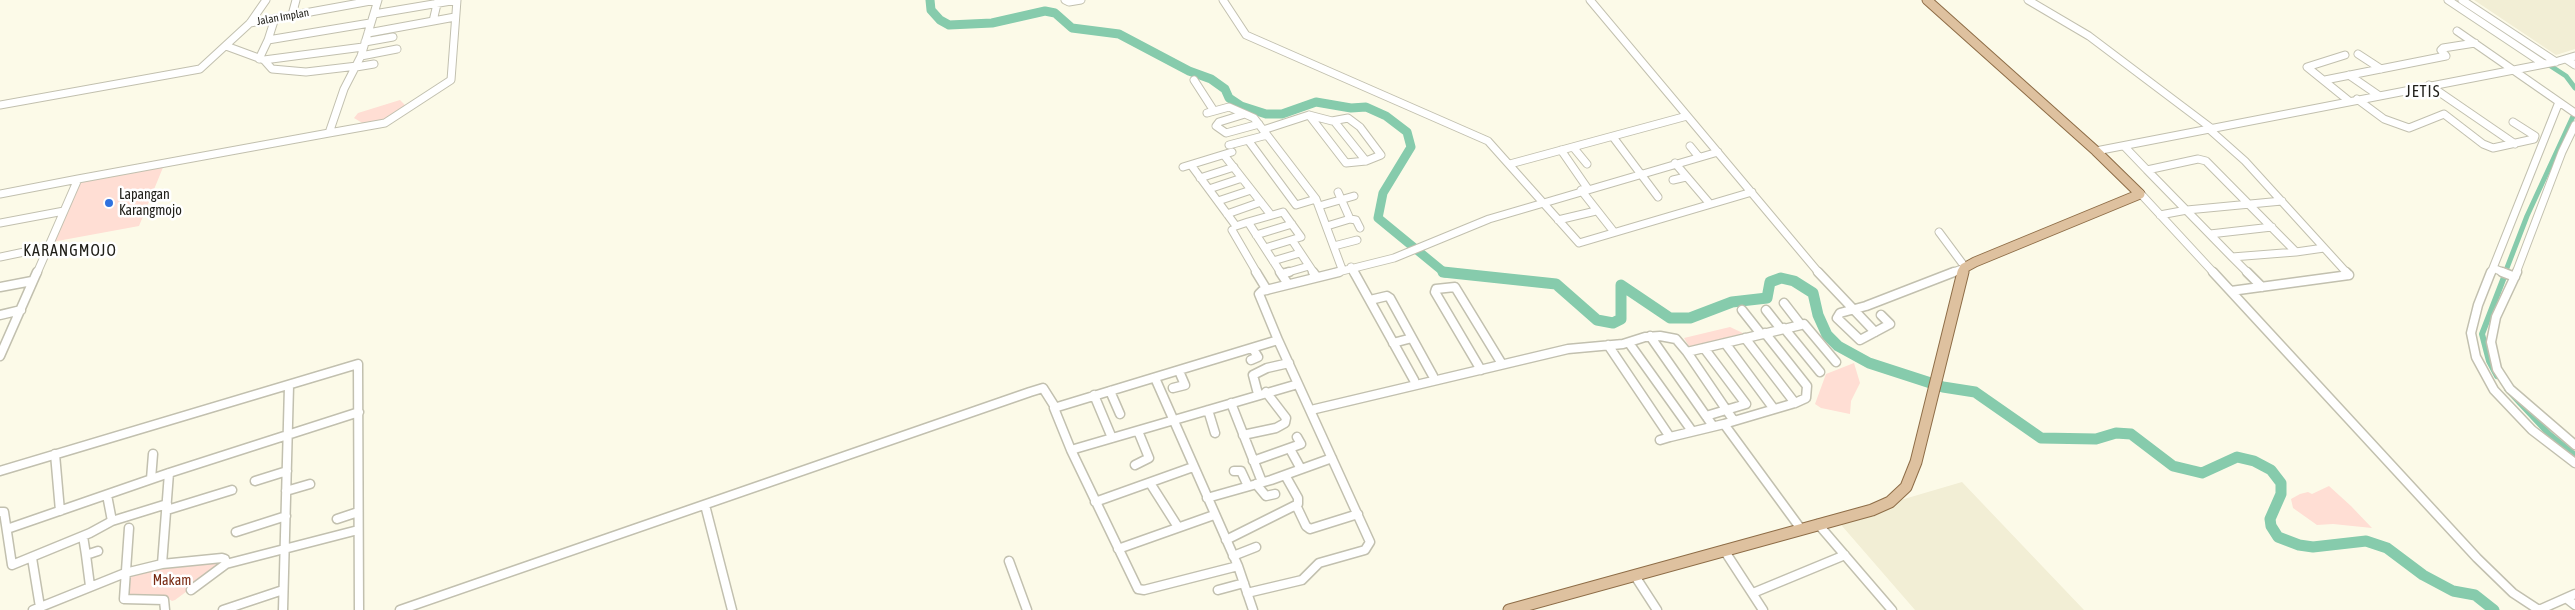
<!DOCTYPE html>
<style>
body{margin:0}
canvas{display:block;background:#fcfae8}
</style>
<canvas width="2575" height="610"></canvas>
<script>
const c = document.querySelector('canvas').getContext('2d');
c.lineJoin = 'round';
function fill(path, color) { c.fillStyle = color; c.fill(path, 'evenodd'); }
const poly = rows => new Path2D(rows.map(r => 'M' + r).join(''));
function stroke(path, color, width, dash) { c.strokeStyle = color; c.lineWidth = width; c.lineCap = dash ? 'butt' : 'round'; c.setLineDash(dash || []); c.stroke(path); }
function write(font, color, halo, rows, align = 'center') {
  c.font = font + ' "Asap Condensed",sans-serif'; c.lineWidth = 5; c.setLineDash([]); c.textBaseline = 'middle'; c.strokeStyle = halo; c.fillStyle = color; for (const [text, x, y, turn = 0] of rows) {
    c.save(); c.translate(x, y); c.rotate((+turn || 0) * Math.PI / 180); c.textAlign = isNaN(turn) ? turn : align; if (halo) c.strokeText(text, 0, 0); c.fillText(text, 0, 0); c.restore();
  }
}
fill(poly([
 [2474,0,2575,0,2575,49,2556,55],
 [1962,482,2084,610,1915,610,1836,519]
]), '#f2eed5');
fill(poly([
 [400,100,405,105,402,109,382,120,364,124,354,118,358,113],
 [164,165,139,226,52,242,79,180],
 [1730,327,1747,335,1690,348,1684,338],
 [1854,363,1860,383,1851,401,1850,414,1821,408,1815,404,1826,374],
 [2329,486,2351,506,2372,528,2333,524,2317,525,2293,508,2291,499,2300,494,2308,492,2312,494],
 [222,561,221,566,175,600,172,601,166,597,126,598,126,576,151,568]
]), '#ffded4');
stroke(poly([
 [2546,63,2566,76,2575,88],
 [2505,273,2527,216,2575,112]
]), '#86cbac', 5);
stroke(poly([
 [2497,376,2489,361,2482,334,2506,272],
 [2507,389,2549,434,2575,455]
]), '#86cbac', 6);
stroke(poly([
 [930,0,931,10,940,20,949,25,992,23,1045,11,1055,13,1072,28,1119,34,1189,71,1211,79,1225,89,1229,98,1241,106,1266,114,1282,114,1316,102,1351,108,1366,107,1386,116,1407,132,1411,147,1383,193,1378,218,1445,273]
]), '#86cbac', 9);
stroke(poly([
 [1443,272,1556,284,1597,320,1613,323,1621,319,1621,285,1670,318,1690,318,1732,302,1767,298,1770,282,1781,278,1794,281,1813,293,1818,315,1827,335,1838,346,1869,363,1943,387,1975,392,2041,438,2096,439,2116,433,2131,434,2173,466,2202,473,2237,457,2254,461,2271,470,2281,483,2281,494,2270,519,2271,526,2278,537,2299,545,2313,547,2366,541,2387,548,2423,575,2453,591,2475,595,2494,610]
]), '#86cbac', 11);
const minorFar1 = poly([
 [1065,0,1069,2,1081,0],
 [1223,0,1246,35,1488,141,1579,243,1752,192],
 [1590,0,1819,273],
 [2028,0,2089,36,2211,128],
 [2448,0,2544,64],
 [2462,0,2556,62],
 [374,14,457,0],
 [292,15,296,0],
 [275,18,268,40,370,23],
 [433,21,438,0],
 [250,23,376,0],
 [2457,31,2575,113],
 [368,33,455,17],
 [365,42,393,37],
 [226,46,264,60,363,47],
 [2358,54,2381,69],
 [2345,55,2307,67,2349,101],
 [361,56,397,49],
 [259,59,268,40],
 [2566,59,2575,65],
 [264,60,272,69,306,72,357,66],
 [356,67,374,64],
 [2349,75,2378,95],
 [1194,80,1214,111],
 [2325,80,2446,56,2441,50,2443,48,2475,43],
 [2429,85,2515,144],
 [2357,99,2384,119,2409,128,2444,114,2483,144,2493,148,2534,139,2535,136,2513,122],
 [0,105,200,69,250,23,266,0],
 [1207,113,1229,107,1254,118,1316,199,1342,269],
 [1245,114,1219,122,1216,126,1226,133,1259,124],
 [1309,115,1332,121,1348,118,1360,127,1381,155,1366,161,1346,163,1309,115],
 [1334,121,1366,161],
 [2209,129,2245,161,2347,273],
 [1263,130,1309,115],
 [329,133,385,123,451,80,457,0],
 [1267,135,1248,140,1296,205,1316,199],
 [1613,137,1658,197],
 [1229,145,1248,140],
 [1690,146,1699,157],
 [2124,146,2147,170],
 [1573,147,1587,164],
 [1561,150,1588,189],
 [2096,151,2555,62,2575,56],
 [1224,155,1271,215],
 [2198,159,2206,161,2296,252,2232,257,2147,170,2198,159],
 [1675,163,1710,204],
 [1510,164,1687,116],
 [1191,165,1236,226,1248,222,1281,273],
 [1183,167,1232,152],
 [1200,178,1234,167],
 [78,179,329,133,344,89,361,56,378,0],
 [1673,180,1686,177],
 [1209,189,1242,178],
 [1581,190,1614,232],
 [2140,193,2214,273],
 [0,194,78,179,37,273],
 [1218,201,1251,190],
 [1319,206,1354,196],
 [1227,214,1261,202],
 [2160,215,2187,210,2282,201],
 [1350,219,1356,220,1360,228],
 [1558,220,1596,211],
 [1248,222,1283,212,1301,237,1265,248],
 [0,223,64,211],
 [1327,226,1350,219,1338,192],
 [1232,230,1257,273],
 [1939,232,1965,267],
 [2210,234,2272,227],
 [1256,235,1292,224],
 [1292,240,1314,273],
 [1334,246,1357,240],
 [2296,252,2324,248],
 [0,257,48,247],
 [2232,257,2248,273],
 [1273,261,1300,253],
 [1351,267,1354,273],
 [2493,268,2505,273],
 [1285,273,1309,266],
 [1334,273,1394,258,1489,219,1718,152],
 [1951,273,1964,268],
 [2491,273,2559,102],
 [2516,273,2562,152,2575,125]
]);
const minor = poly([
 [1256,272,1267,290],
 [1280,272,1288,284],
 [1313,272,1316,276],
 [1354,272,1414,380],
 [1818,272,1875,332],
 [2213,272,2477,558,2513,593,2539,610],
 [2247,272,2262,287],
 [2346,272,2349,275],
 [2491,272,2478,305,2471,333,2476,357,2494,390,2532,430,2575,463],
 [2502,272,2515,277],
 [2517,272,2496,317,2491,342,2497,369,2510,389,2575,445],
 [1282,274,1289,272],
 [0,287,32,281],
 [2231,291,2349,275],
 [1370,300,1387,296,1390,298,1433,376],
 [1742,310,1761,334],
 [1766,310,1781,329],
 [0,315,21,310],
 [1881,315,1890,324,1860,340,1837,318,1840,313,1866,306,1954,272],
 [1801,325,1804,324,1836,362],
 [1784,328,1820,372],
 [1765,333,1807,386,1806,398,1795,403],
 [1650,336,1713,426],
 [1393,343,1412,338],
 [1629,343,1692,431],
 [1725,343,1774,409],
 [1608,345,1670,437,1724,424],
 [1704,348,1746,404,1726,410],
 [1687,352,1734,421,1724,424,1801,529],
 [0,356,37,272],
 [1251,360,1258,357,1253,349],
 [1481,370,1435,292,1436,289,1455,287,1502,364],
 [1155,378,1238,566,1253,610],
 [1173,388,1185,385,1179,371],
 [1110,391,1120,414],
 [1258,394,1253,375,1267,368,1289,363],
 [1094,395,1112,438],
 [1231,403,1262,482],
 [1208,410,1215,433],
 [1311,410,1568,349,1623,344,1645,337,1660,336,1676,339,1687,352,1801,325,1784,303],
 [1706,416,1726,410],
 [1734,421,1795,403,1745,338],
 [1243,435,1276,428,1285,423,1286,418,1266,392],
 [1660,440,1670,437],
 [1290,449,1301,469],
 [1071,450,1298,384],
 [55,454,60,511],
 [1253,461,1301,444,1297,437],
 [1135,465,1149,458,1138,431],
 [0,471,358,364,359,610],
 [1234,471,1241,471,1248,486],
 [151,479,153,454],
 [255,481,287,471],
 [1150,483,1178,527],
 [1256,484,1266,496,1275,494],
 [286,491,310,484],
 [107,495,112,521],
 [1207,498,1271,480,1332,458],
 [1095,502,1193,467],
 [705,505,732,610],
 [1296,505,1306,526,1310,529,1358,514],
 [167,510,232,490],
 [0,512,4,512,12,565,90,533,112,521,167,504],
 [337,519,358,512],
 [1818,524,1892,610],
 [129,528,124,599,164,600,165,610],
 [7,529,169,473,359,412],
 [236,532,286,516],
 [83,536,86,555,98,551],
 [1226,540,1298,504,1298,498,1285,475],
 [1118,549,1214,515],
 [1724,550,1763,610],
 [86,555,90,586],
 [1233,556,1256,547],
 [32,558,40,607],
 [1009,561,1027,610],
 [162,564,169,473],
 [1238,566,1144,590,1138,589,1071,450,1054,408,1278,340,1259,294,1262,291,1339,272],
 [1635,576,1657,610],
 [191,590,226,564,358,530],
 [1218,590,1244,583],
 [1247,593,1302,580,1319,563,1365,550,1370,542,1278,340],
 [1753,593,1845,555],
 [2566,598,2575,605],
 [33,610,125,573,162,564,222,558,225,559,226,564],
 [223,610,283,590],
 [283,610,289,386],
 [400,610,1030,392,1043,388,1055,407],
 [2539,610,2575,594]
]);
const majorFar1 = poly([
 [1927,0,2096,151,2140,194,1975,262,1964,268,1963,273]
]);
const major = poly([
 [1509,610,1872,510,1890,502,1906,487,1916,462,1963,272]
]);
stroke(minorFar1, '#c2c0af', 9);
stroke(minor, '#c2c0af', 11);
stroke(majorFar1, '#8e6d47', 11);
stroke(major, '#8e6d47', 13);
stroke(minorFar1, '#fff', 7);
stroke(minor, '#fff', 8);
stroke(majorFar1, '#dec19f', 9);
stroke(major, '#dec19f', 11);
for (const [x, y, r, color] of [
 [109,203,5,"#3072df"]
]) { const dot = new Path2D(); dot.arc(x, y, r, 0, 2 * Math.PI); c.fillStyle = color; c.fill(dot); stroke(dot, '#fff', 2); }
write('11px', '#21201a', '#fff', [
 ["Jalan Implan",283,17,-10]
]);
write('14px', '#21201a', '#fff', [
 ["Lapangan",119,195],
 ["Karangmojo",119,211]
], 'left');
write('14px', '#792c14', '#fff', [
 ["Makam",172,581]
]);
c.letterSpacing = '1px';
write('16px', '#21201a', '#fff', [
 ["JETIS",2423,92],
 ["KARANGMOJO",70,251]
]);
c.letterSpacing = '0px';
</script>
